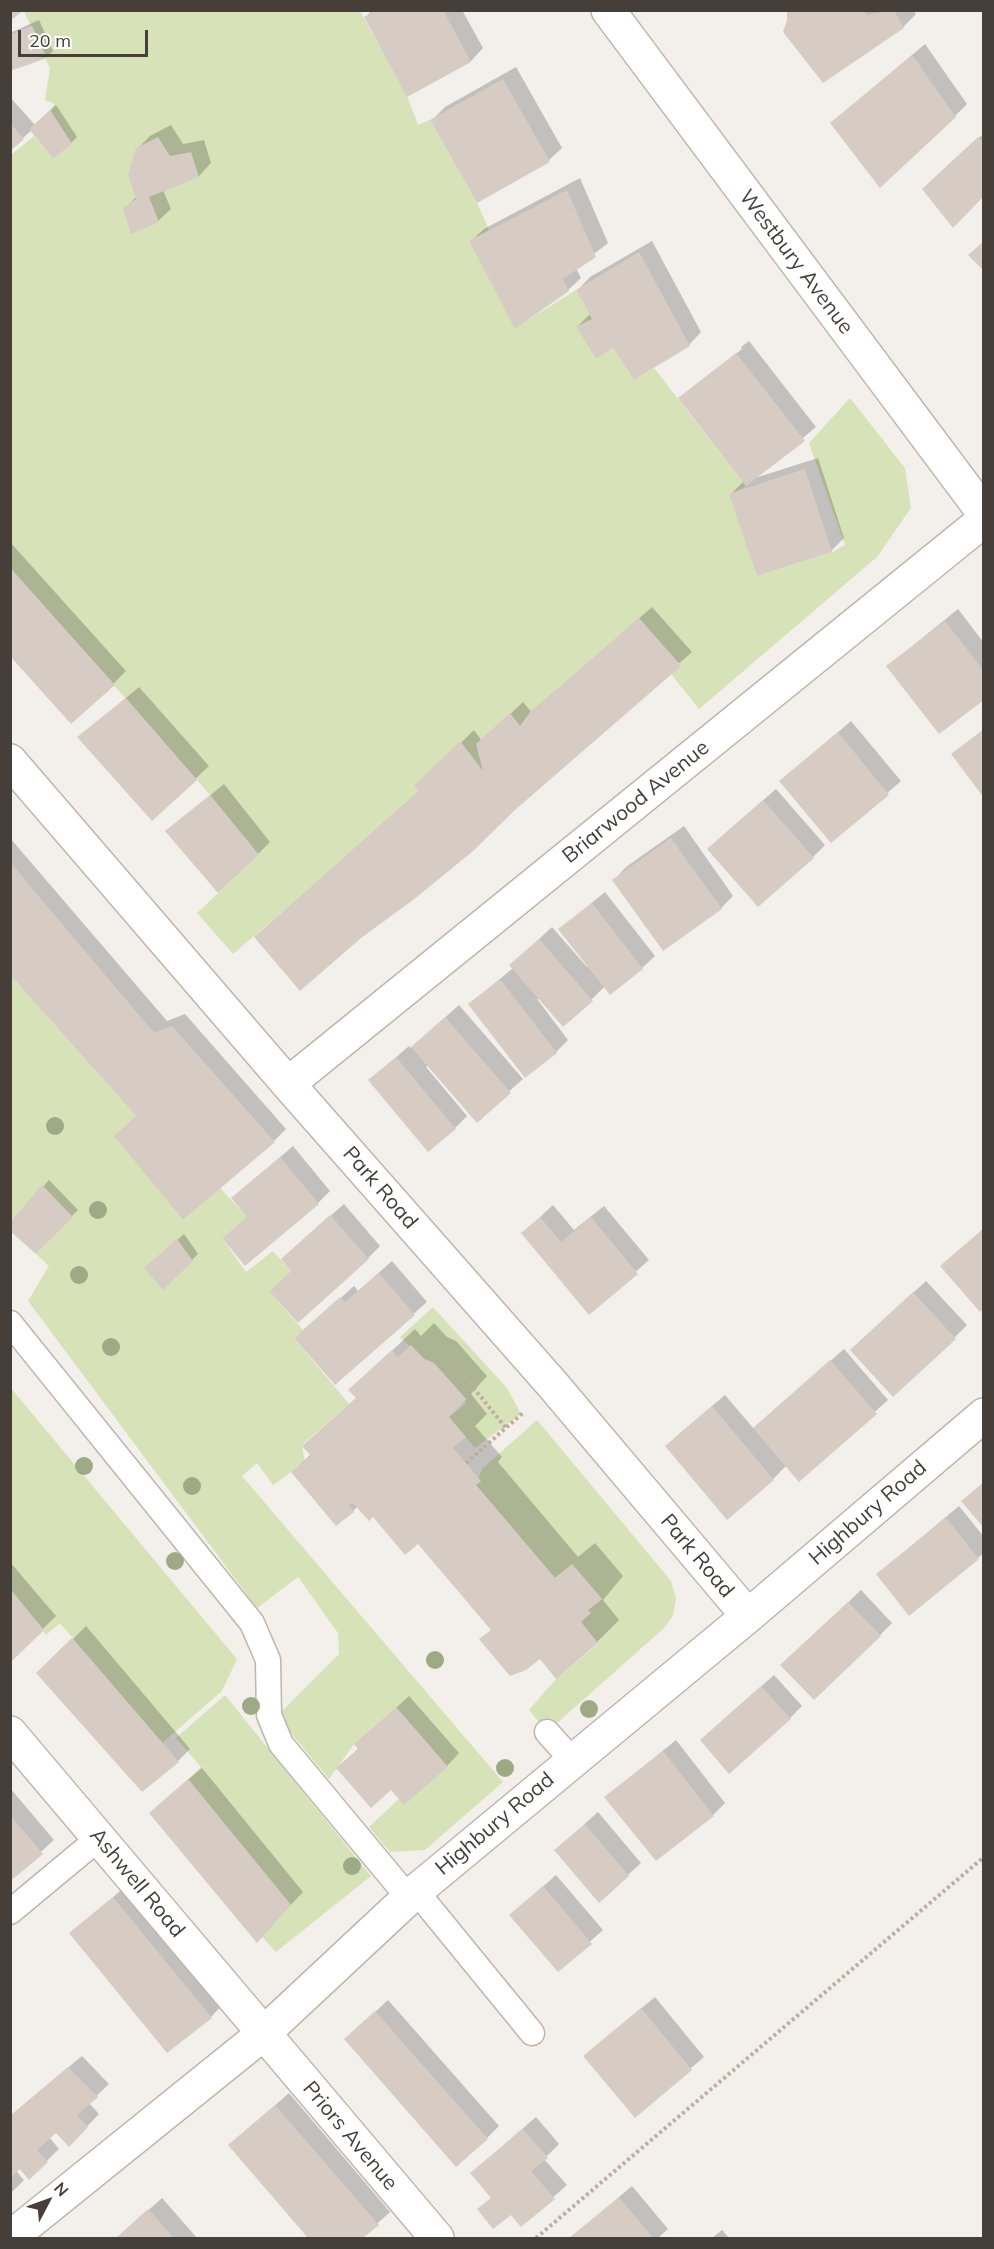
<!DOCTYPE html>
<style>
body{margin:0}
#map{position:relative;width:994px;height:2249px;overflow:hidden;background:#f3efeb;font-family:Mulish,sans-serif}
canvas{display:block}
.frame{position:absolute;inset:0;border:12px solid #463f39;pointer-events:none}
.north{position:absolute;left:18px;top:2171px;width:60px;height:60px;-webkit-text-stroke:4px #fff;paint-order:stroke;rotate:49deg;font-size:16px;font-weight:700;line-height:24px;text-align:center;color:#463f39}
.north::after{content:'';display:block;margin:auto;width:21px;height:27px;background:#463f39;clip-path:polygon(50% 0,100% 100%,50% 72%,0 100%)}
.scale{position:absolute;left:18px;top:30px;width:130px;height:27px;box-sizing:border-box;border:3px solid #463f39;border-top:0;padding-left:8px;font-size:18px;line-height:21px;white-space:nowrap;color:#463f39;-webkit-text-stroke:4px #fff;paint-order:stroke}
</style>
<div id="map">
<canvas width="994" height="2249"></canvas>
<div class="frame"></div>
<div class="north">N</div>
<div class="scale">20 m</div>
</div>
<script>
const c = document.querySelector('canvas').getContext('2d');
c.lineJoin = 'round';
function fill(path, color) { c.fillStyle = color; c.fill(path, 'evenodd'); }
const poly = rows => new Path2D(rows.map(r => 'M' + r).join(''));
function stroke(path, color, width, dash) { c.strokeStyle = color; c.lineWidth = width; c.lineCap = dash ? 'butt' : 'round'; c.setLineDash(dash || []); c.stroke(path); }
function write(font, color, halo, rows, align = 'center') {
  c.font = font + ' Mulish,sans-serif'; c.lineWidth = 5; c.setLineDash([]); c.textBaseline = 'middle'; c.strokeStyle = halo; c.fillStyle = color; for (const [text, x, y, turn = 0] of rows) {
    c.save(); c.translate(x, y); c.rotate((+turn || 0) * Math.PI / 180); c.textAlign = isNaN(turn) ? turn : align; if (halo) c.strokeText(text, 0, 0); c.fillText(text, 0, 0); c.restore();
  }
}
fill(poly([
 [24,11,360,11,407,96,418,125,430,120,477,203,489,230,469,241,515,328,576,290,592,319,576,327,596,359,613,348,634,380,654,368,746,486,730,494,757,576,832,552,845,545,809,443,850,398,905,468,911,508,877,557,699,709,671,674,681,665,639,619,520,726,510,714,483,771,460,741,419,791,366,840,233,954,197,913,259,855,210,795,11,568,11,155,34,136,53,159,72,144,50,110,55,104,45,100,50,68],
 [10,975,136,1116,115,1136,183,1220,220,1188,247,1217,222,1238,246,1272,273,1251,291,1271,269,1291,303,1330,294,1338,349,1404,302,1445,305,1462,273,1485,257,1463,242,1476,503,1782,425,1850,390,1852,369,1827,399,1799,404,1804,448,1767,396,1707,354,1744,329,1779,277,1716,339,1654,338,1633,298,1577,257,1608,28,1301,49,1266,36,1254,72,1217,11,1222],
 [433,1307,507,1388,521,1414,475,1448,449,1417,464,1405,466,1399,434,1363,424,1359,400,1337],
 [10,1387,237,1659,222,1691,162,1743,60,1623,46,1635,11,1589],
 [537,1420,671,1581,676,1598,673,1616,663,1629,547,1732,529,1710,556,1679,598,1644,581,1622,588,1610,602,1599,572,1564,555,1578,476,1485,482,1469],
 [225,1695,371,1876,276,1952,262,1937,291,1905,188,1779,201,1767,176,1738]
]), '#d8e2b9');
fill(poly([
 [372,10,462,10,483,48,471,61,408,94,366,17],
 [788,10,913,10,916,14,903,27,789,20],
 [39,20,53,51,47,57,10,69,10,33],
 [925,44,967,104,955,116,832,123],
 [516,67,562,148,549,160,478,200,432,120,445,107],
 [10,97,35,125,56,105,77,137,71,143,32,130,10,149],
 [171,125,183,144,204,140,211,163,199,176,163,190,171,209,158,221,125,209,137,196,137,149,150,136],
 [984,133,984,195,937,177],
 [580,178,608,243,576,268,581,278,568,290,471,241,484,229],
 [652,241,701,332,689,345,614,346,577,327,591,313,578,290,590,277],
 [749,341,816,427,755,478,818,458,844,538,831,551,731,494,744,481,680,398,742,349,741,347],
 [10,542,126,671,113,684,10,652],
 [652,607,692,652,514,809,256,937,420,790,417,786,474,730,482,741,523,702,532,713],
 [958,609,984,643,984,698,888,666],
 [139,687,209,766,152,819,79,737],
 [851,721,901,781,831,841,781,781],
 [224,784,270,842,258,854,167,831],
 [776,789,825,845,813,857,721,837],
 [684,826,733,896,721,908,614,880,626,867],
 [10,838,167,1021,185,1014,286,1129,274,1141,137,1116,10,973],
 [605,892,655,956,642,968,605,986,592,999,537,999,568,1040,556,1052,470,1004,513,968,511,965,552,927,587,967,589,965,560,929],
 [459,1005,523,1079,477,1120,429,1065,426,1067,467,1116,455,1128,370,1080,409,1046,411,1048],
 [293,1146,330,1191,318,1203,224,1238,248,1216,233,1198],
 [49,1180,78,1210,36,1252,10,1225],
 [344,1204,380,1246,368,1258,292,1271,295,1247],
 [553,1205,574,1230,604,1206,649,1260,589,1313,523,1233],
 [184,1234,198,1254,163,1288,152,1262],
 [392,1261,427,1302,335,1383,296,1338,354,1286,358,1291],
 [926,1281,967,1325,955,1337,864,1338],
 [434,1323,447,1337,456,1341,487,1376,471,1394,487,1414,475,1426,502,1457,498,1462,578,1557,595,1543,623,1576,603,1600,619,1620,597,1642,540,1657,481,1640,492,1629,418,1542,358,1506,353,1511,293,1472,311,1454,304,1446,357,1397,350,1390,415,1329,421,1336],
 [844,1349,888,1400,799,1479,787,1465,773,1479,679,1434,725,1395,754,1429],
 [959,1506,984,1537,984,1553,909,1613,878,1574],
 [10,1562,56,1616,13,1658,10,1656],
 [861,1590,892,1623,880,1635,795,1653],
 [86,1626,190,1749,178,1761,39,1673],
 [774,1675,802,1706,790,1718,714,1728],
 [409,1696,459,1753,447,1766,391,1788,338,1768,359,1748,356,1744],
 [676,1740,725,1803,713,1815,606,1797],
 [202,1768,303,1892,269,1928,163,1801],
 [10,1788,54,1840,13,1877,10,1874],
 [598,1812,641,1863,599,1901,569,1838],
 [556,1875,603,1930,558,1970,511,1915],
 [126,1886,223,2004,211,2017,71,1933],
 [655,1997,704,2057,635,2116,598,2044],
 [388,2000,499,2126,487,2138,359,2027],
 [82,2056,109,2084,89,2103,99,2114,69,2145,56,2131,49,2137,59,2149,29,2178,20,2166,16,2171,24,2180,10,2194,10,2116],
 [289,2093,390,2212,361,2238,310,2238,230,2145],
 [536,2117,559,2144,544,2159,567,2185,521,2225,511,2213,479,2210,492,2197,485,2161],
 [632,2186,668,2229,658,2238,571,2238],
 [162,2198,197,2238,117,2238],
 [722,2230,729,2238,712,2238]
]), '#0003');
fill(poly([
 [10,10,24,10,10,21],
 [376,10,443,10,471,62,407,97,364,17],
 [787,10,863,10,867,15,894,10,904,28,823,83,783,32,787,20],
 [32,26,47,58,10,71,10,35],
 [912,55,956,117,880,188,830,123],
 [503,79,550,162,477,203,430,120],
 [50,110,72,144,53,159,29,129],
 [10,123,24,139,10,151],
 [158,137,170,156,191,152,199,177,149,197,159,222,131,234,123,208,136,199,128,175,136,148],
 [978,137,984,143,984,196,953,228,922,189],
 [567,190,596,257,563,279,569,291,515,329,469,241],
 [984,241,984,271,968,255],
 [639,252,690,346,634,380,613,348,596,359,576,327,592,319,576,290],
 [736,353,805,441,746,486,678,398],
 [805,469,832,552,757,576,729,494],
 [10,568,115,685,71,724,10,656],
 [639,618,681,666,515,810,472,852,413,900,361,938,300,991,254,937,419,791,414,786,460,741,483,771,476,744,510,713,520,726,530,712],
 [945,621,984,671,984,700,939,734,886,666],
 [126,698,197,780,152,821,77,737],
 [984,729,984,798,951,754],
 [838,732,889,795,831,843,779,781],
 [210,795,259,855,218,893,165,831],
 [763,800,814,858,758,907,707,849],
 [671,838,722,909,663,951,612,880],
 [10,862,154,1033,172,1026,275,1142,183,1220,114,1136,136,1116,10,975],
 [592,903,643,969,610,995,558,929],
 [539,939,593,1001,563,1027,509,965],
 [500,979,557,1053,525,1078,468,1004],
 [445,1017,511,1093,477,1123,411,1047],
 [396,1057,456,1129,428,1152,368,1080],
 [280,1157,319,1204,245,1266,222,1238,247,1217,231,1198],
 [42,1185,73,1217,36,1254,10,1231,10,1222],
 [330,1215,369,1259,298,1323,269,1291,291,1271,281,1259],
 [540,1217,561,1242,591,1217,638,1274,589,1315,521,1233],
 [984,1228,984,1308,980,1312,940,1266],
 [177,1239,193,1261,163,1290,144,1268],
 [379,1273,415,1315,335,1385,294,1338,340,1297,345,1302],
 [913,1292,956,1339,893,1397,850,1350],
 [411,1345,424,1359,434,1363,466,1399,449,1417,466,1437,453,1448,481,1481,476,1485,555,1578,572,1564,602,1599,588,1610,591,1613,581,1622,598,1643,556,1679,540,1659,526,1670,510,1676,479,1639,491,1630,418,1544,405,1555,373,1517,369,1521,352,1502,349,1505,354,1512,336,1526,291,1472,311,1456,302,1446,356,1398,348,1390,392,1350,398,1357],
 [830,1360,877,1414,799,1482,753,1428],
 [712,1406,774,1480,727,1520,665,1446],
 [984,1482,984,1528,961,1501],
 [946,1518,979,1559,909,1616,876,1574],
 [10,1589,44,1630,12,1661,10,1658],
 [848,1602,881,1636,814,1700,780,1665],
 [72,1638,179,1762,142,1792,36,1673],
 [761,1686,791,1719,729,1774,700,1740],
 [396,1707,448,1767,404,1805,391,1790,371,1808,336,1768,358,1749,354,1744],
 [663,1751,714,1816,656,1861,604,1797],
 [188,1779,291,1905,257,1943,149,1813],
 [10,1815,43,1854,13,1879,10,1876],
 [585,1824,629,1876,599,1903,554,1850],
 [543,1886,592,1944,558,1972,509,1915],
 [113,1897,212,2018,167,2053,69,1933],
 [641,2008,692,2070,635,2118,583,2056],
 [375,2011,488,2139,456,2167,344,2039],
 [68,2067,98,2097,77,2115,88,2127,69,2147,56,2133,37,2150,48,2162,29,2180,20,2169,10,2178,10,2116],
 [275,2105,379,2225,363,2238,308,2238,228,2145],
 [523,2129,548,2158,531,2171,555,2199,521,2227,511,2215,493,2229,477,2209,491,2198,470,2173],
 [619,2197,653,2238,569,2238],
 [148,2209,174,2238,116,2238]
]), '#d6ccc4');
const service = poly([
 [10,1323,252,1623,268,1660,269,1715,281,1744,408,1897],
 [547,1732,572,1760],
 [416,1891,532,2033],
 [10,1912,99,1838]
]);
const minor = poly([
 [608,10,984,513],
 [10,761,288,1084,553,1385,748,1616],
 [288,1084,984,520],
 [10,1733,437,2238],
 [10,2238,263,2034,416,1891,748,1616,984,1415]
]);
stroke(service, '#beb5ae', 27);
stroke(minor, '#beb5ae', 36);
stroke(poly([
 [447,1355,506,1428],
 [466,1463,524,1412],
 [536,2238,984,1857]
]), '#beaea1', 4, [3, 3]);
stroke(service, '#fff', 24);
stroke(minor, '#fff', 33);
c.fillStyle = '#9eaa86';
for (const [x, y] of [
 [55,1126],
 [98,1210],
 [79,1275],
 [111,1347],
 [84,1466],
 [192,1486],
 [175,1561],
 [435,1660],
 [251,1706],
 [589,1709],
 [505,1768],
 [352,1866]
]) { c.beginPath(); c.arc(x, y, 9, 0, 2 * Math.PI); c.fill(); }
write('21px', '#463f39', '#fff', [
 ["Westbury Avenue",796,262,53],
 ["Briarwood Avenue",636,802,-39],
 ["Park Road",380,1188,49],
 ["Highbury Road",868,1513,-41],
 ["Park Road",697,1556,50],
 ["Highbury Road",495,1824,-40],
 ["Ashwell Road",137,1883,50],
 ["Priors Avenue",350,2136,50]
]);
</script>
